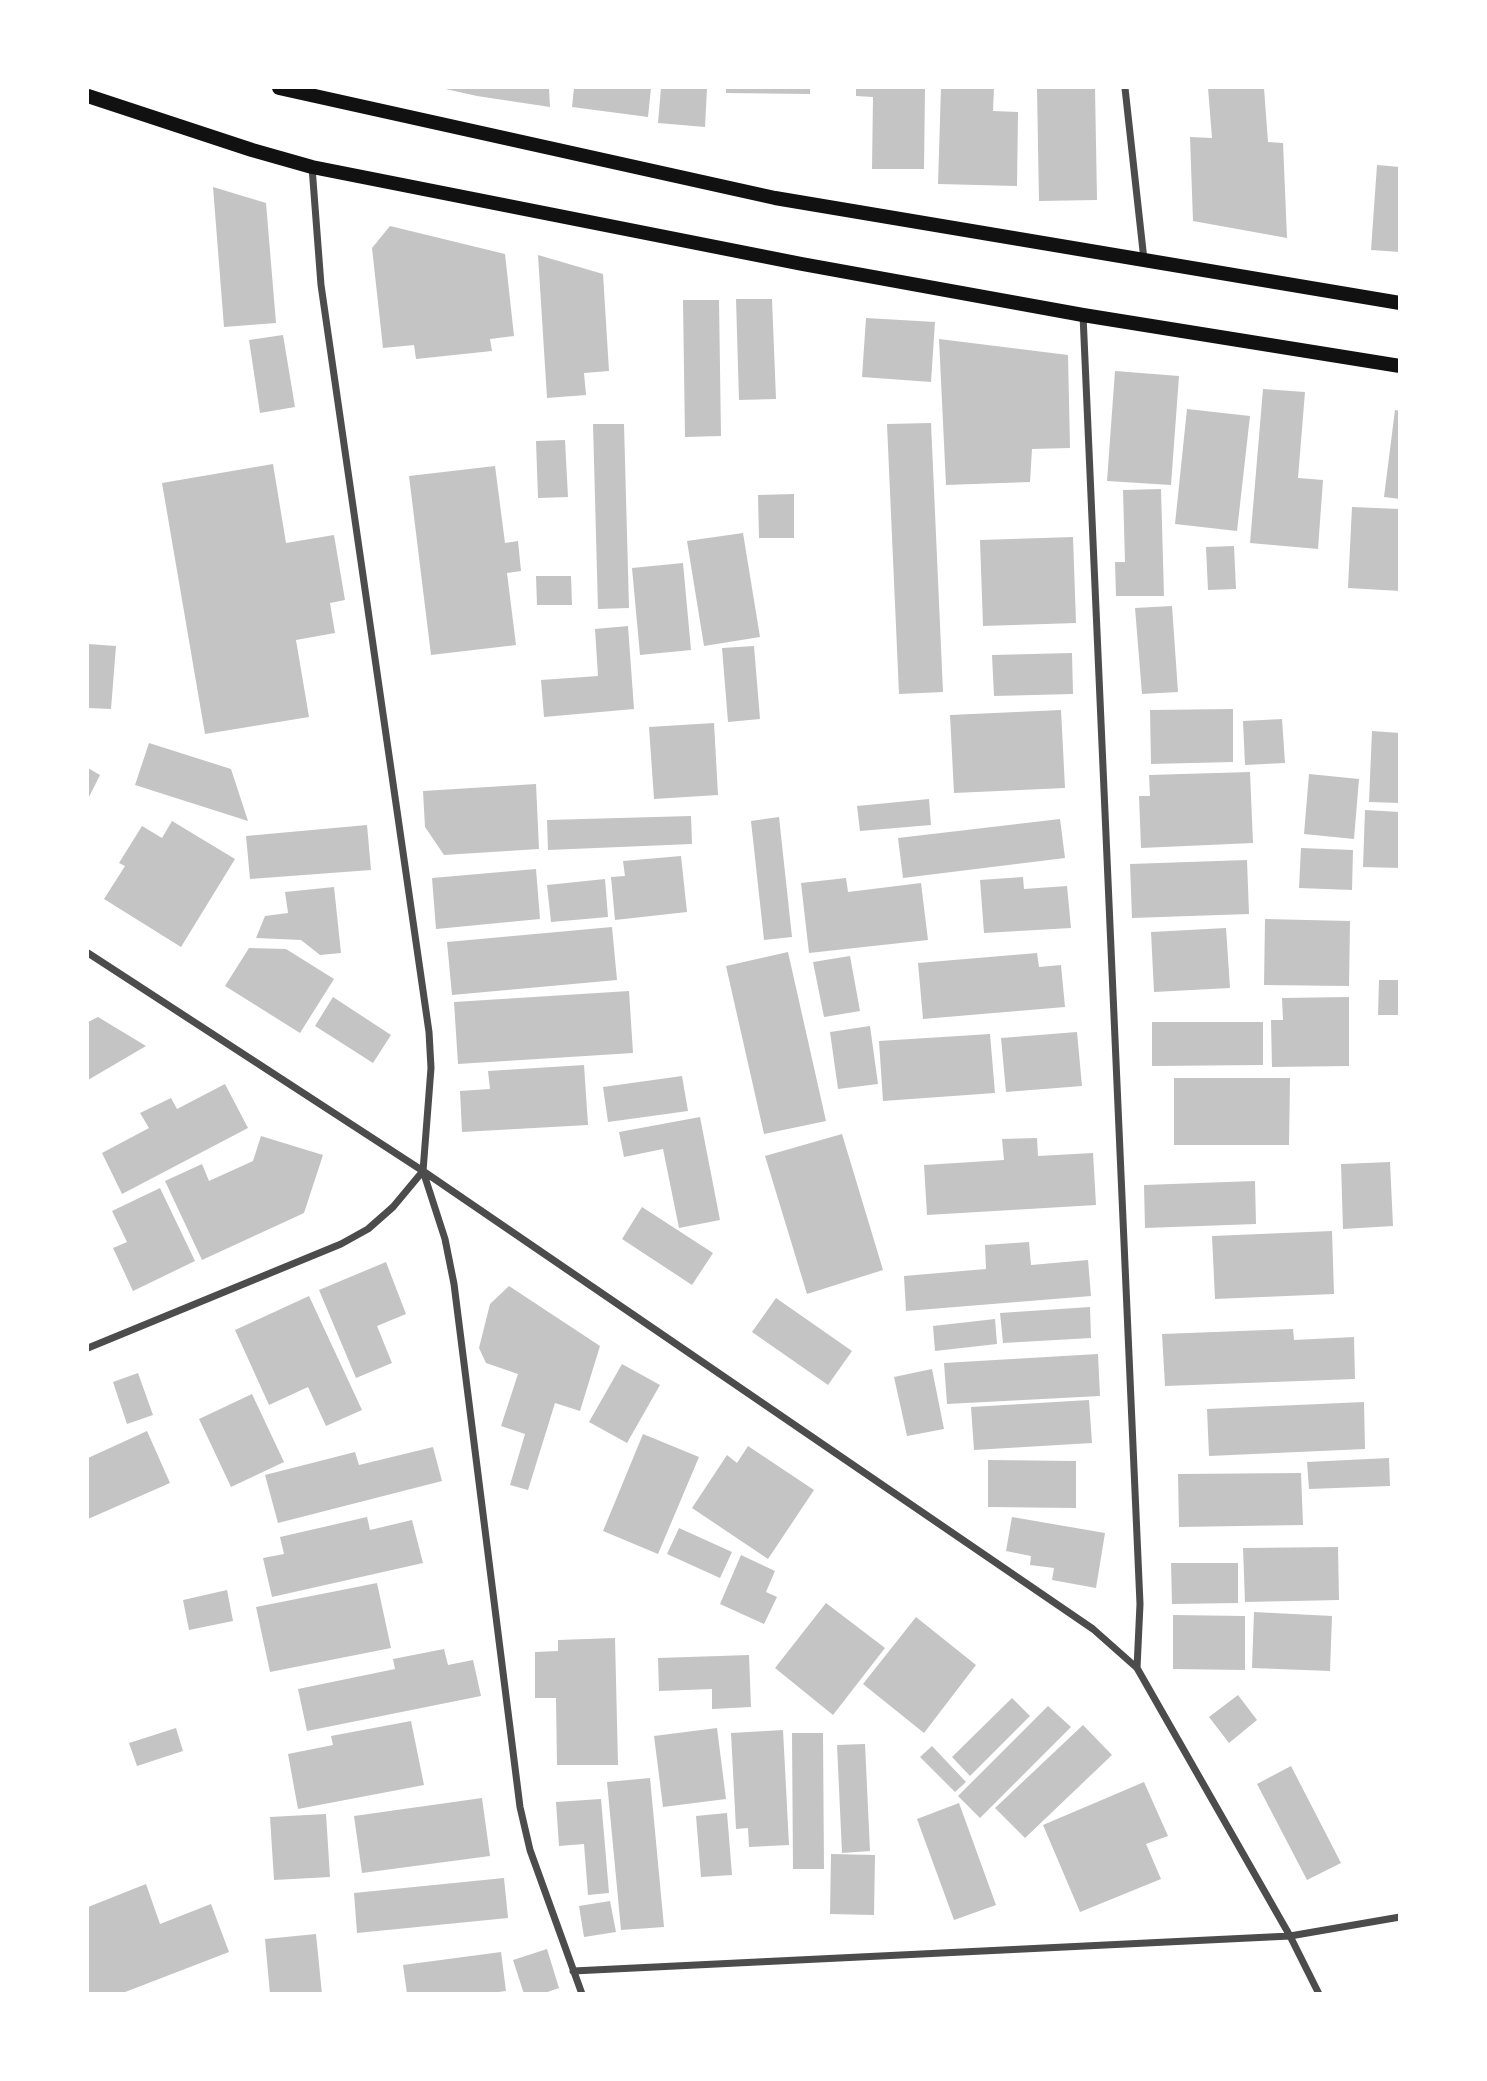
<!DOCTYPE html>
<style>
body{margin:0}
#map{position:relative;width:1487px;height:2081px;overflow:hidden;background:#fff;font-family:"Work Sans",sans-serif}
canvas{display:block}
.frame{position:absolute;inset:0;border:89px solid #fff;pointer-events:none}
</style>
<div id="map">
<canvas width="1487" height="2081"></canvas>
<div class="frame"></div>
</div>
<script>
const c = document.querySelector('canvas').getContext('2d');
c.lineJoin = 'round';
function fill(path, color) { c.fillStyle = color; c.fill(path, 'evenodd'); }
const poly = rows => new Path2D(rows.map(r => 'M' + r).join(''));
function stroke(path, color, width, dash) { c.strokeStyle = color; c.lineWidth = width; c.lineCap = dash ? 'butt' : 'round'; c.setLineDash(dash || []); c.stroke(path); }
fill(poly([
 [441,88,549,88,550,107,477,96],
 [574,88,651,88,648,117,572,107],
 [661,88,707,88,705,127,658,123],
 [726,88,810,88,810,94,726,93],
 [856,88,925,88,924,169,872,169,873,97,856,96],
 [941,88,994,88,993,111,1018,112,1017,186,938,184],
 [1037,88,1095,88,1097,200,1039,201],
 [1208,88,1264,88,1268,142,1283,143,1287,238,1193,221,1190,137,1212,138],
 [1377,165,1400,167,1400,252,1371,250],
 [213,187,266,203,276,323,224,327],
 [390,226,505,254,514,336,490,339,492,351,416,359,414,345,383,348,372,248],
 [538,255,603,274,609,371,584,373,586,395,547,398],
 [736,299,772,299,776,399,739,400],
 [683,300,719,300,721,436,685,437],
 [866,318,935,322,931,382,862,377],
 [283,335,295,407,260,413,249,340],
 [939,339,1068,355,1070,448,1032,449,1030,482,946,485],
 [1115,371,1179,376,1171,485,1107,481],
 [1263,389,1305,392,1298,478,1323,480,1318,549,1250,543],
 [1187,409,1250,416,1237,531,1175,524],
 [1395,410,1400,411,1400,499,1384,497],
 [931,423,943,692,899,694,887,424],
 [593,424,624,424,629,608,598,609],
 [565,440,568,497,538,498,536,441],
 [273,464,286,543,334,535,345,600,330,603,335,633,296,640,309,717,205,734,162,483],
 [495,466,505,543,518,541,521,571,507,573,516,645,431,655,409,476],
 [1161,489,1164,596,1116,596,1115,562,1125,562,1123,490],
 [794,494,794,538,759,538,758,495],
 [1352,507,1400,509,1400,591,1348,588],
 [743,533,760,637,704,646,687,541],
 [1073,537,1076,623,983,626,980,540],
 [1234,546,1236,589,1208,590,1206,547],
 [683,563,691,650,640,655,632,568],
 [536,576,571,576,572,605,537,605],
 [1172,606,1178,692,1142,694,1135,608],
 [628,626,634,709,544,717,541,680,598,676,595,629],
 [88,644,116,646,111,709,88,708],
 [754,646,760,719,728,722,722,648],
 [1072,653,1073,694,994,696,992,655],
 [1233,709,1233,762,1151,764,1150,710],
 [1061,710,1065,788,954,793,950,715],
 [1282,719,1285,763,1245,765,1243,721],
 [714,723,718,795,654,799,649,727],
 [1372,731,1400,733,1400,803,1369,802],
 [149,743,231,769,248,821,135,785],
 [88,768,100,775,88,799],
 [1250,772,1253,843,1141,848,1139,796,1150,796,1149,775],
 [1309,774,1359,779,1354,839,1304,834],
 [536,784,539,849,444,855,425,827,423,791],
 [929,799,931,825,860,831,857,806],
 [1365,810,1400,812,1400,868,1363,867],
 [691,816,692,844,548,850,547,820],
 [779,817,792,937,764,940,751,821],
 [1060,819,1065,858,903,878,898,838],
 [172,821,235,859,181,947,104,899,125,866,119,863,142,826,162,838],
 [367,825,371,870,250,879,246,836],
 [1301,848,1353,850,1352,890,1299,888],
 [681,856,687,912,615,920,611,877,625,876,623,861],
 [1247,860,1249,914,1132,918,1130,864],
 [536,869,540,919,436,929,432,878],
 [1023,877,1024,889,1067,886,1071,928,984,933,980,880],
 [846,878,848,892,921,883,928,940,809,953,801,883],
 [605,879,608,917,551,922,547,885],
 [334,887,341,953,320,955,301,940,256,938,265,916,288,913,285,892],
 [1265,919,1350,921,1349,986,1264,985],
 [612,927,617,980,452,995,447,942],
 [1226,928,1230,988,1154,992,1151,932],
 [249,948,286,949,334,979,300,1033,225,986],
 [788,952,826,1121,764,1134,726,966],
 [1037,953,1039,967,1061,965,1065,1007,923,1019,918,963],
 [850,956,860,1011,824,1017,813,962],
 [1379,980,1400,980,1400,1015,1378,1015],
 [629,991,633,1053,458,1064,454,1002],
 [333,997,391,1035,373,1063,315,1026],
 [1349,997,1349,1066,1272,1067,1271,1020,1283,1020,1282,998],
 [98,1017,146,1046,88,1080,88,1022],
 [1152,1022,1263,1022,1263,1065,1152,1066],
 [870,1026,878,1084,838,1089,830,1032],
 [1077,1032,1082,1086,1006,1092,1001,1038],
 [990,1034,995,1093,883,1101,879,1041],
 [584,1065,588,1125,462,1132,460,1091,490,1089,488,1071],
 [682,1076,688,1111,608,1122,603,1087],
 [1174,1078,1290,1078,1289,1145,1174,1145],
 [225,1084,248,1128,122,1194,102,1153,149,1128,140,1113,171,1098,177,1109],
 [700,1117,720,1220,679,1228,663,1149,624,1157,619,1132],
 [842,1134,883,1270,807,1294,765,1156],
 [261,1136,323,1155,304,1213,202,1260,165,1181,202,1164,209,1181,253,1161],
 [1037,1138,1038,1156,1093,1153,1096,1205,927,1215,924,1165,1004,1160,1002,1139],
 [1390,1162,1393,1226,1343,1229,1341,1164],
 [1255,1181,1256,1224,1145,1228,1144,1185],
 [160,1188,195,1261,133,1291,113,1248,127,1242,112,1211],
 [642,1207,713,1253,692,1285,622,1239],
 [1332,1231,1334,1294,1215,1299,1212,1236],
 [1029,1242,1031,1265,1088,1260,1091,1296,906,1311,904,1276,986,1269,985,1245],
 [386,1262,406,1314,377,1326,392,1363,356,1378,319,1290],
 [509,1286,600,1346,580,1411,555,1403,528,1490,510,1485,525,1434,501,1426,518,1374,486,1363,479,1348,490,1304],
 [309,1296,362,1410,326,1426,308,1387,269,1405,235,1330],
 [776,1298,852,1351,828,1385,752,1332],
 [1090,1307,1091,1338,1003,1343,1000,1313],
 [995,1319,997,1344,935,1351,933,1326],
 [1293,1329,1294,1340,1354,1337,1355,1379,1165,1386,1162,1334],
 [1098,1354,1100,1396,947,1404,944,1363],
 [622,1364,660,1385,627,1443,589,1422],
 [932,1369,944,1429,907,1436,894,1377],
 [138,1373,153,1415,127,1424,113,1382],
 [252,1394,284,1462,231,1487,199,1419],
 [1089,1400,1092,1443,974,1450,971,1407],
 [1364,1402,1365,1449,1209,1456,1207,1409],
 [147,1431,170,1483,88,1519,88,1458],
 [643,1434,699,1457,658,1554,603,1531],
 [748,1446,814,1490,768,1559,692,1508,727,1455,737,1463],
 [433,1447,442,1481,278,1523,265,1475,355,1452,359,1465],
 [1389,1458,1390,1486,1309,1489,1307,1462],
 [988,1460,1076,1461,1076,1508,988,1507],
 [1301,1473,1303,1525,1179,1527,1178,1474],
 [367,1517,370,1530,412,1520,423,1563,272,1597,263,1558,284,1554,280,1537],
 [1012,1517,1105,1533,1096,1588,1052,1580,1054,1568,1030,1565,1031,1556,1006,1551],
 [679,1528,732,1552,720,1578,667,1554],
 [1338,1547,1339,1600,1245,1602,1243,1548],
 [741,1555,775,1571,766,1592,777,1597,764,1624,720,1604],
 [1171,1563,1238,1563,1238,1603,1172,1604],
 [377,1583,391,1648,270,1672,256,1607],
 [227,1590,233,1621,189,1630,183,1600],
 [826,1603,885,1648,833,1715,775,1668],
 [1254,1612,1332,1616,1330,1671,1252,1668],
 [1173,1615,1245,1616,1245,1670,1173,1669],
 [916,1617,976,1665,924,1733,863,1684],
 [615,1638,618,1765,557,1765,556,1698,535,1698,535,1652,558,1651,558,1640],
 [444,1649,448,1665,473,1660,481,1696,307,1731,298,1689,395,1669,393,1659],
 [749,1655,751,1707,712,1709,712,1689,659,1691,658,1658],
 [1238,1695,1257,1720,1229,1743,1209,1717],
 [1012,1698,1030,1716,970,1776,952,1757],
 [1048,1706,1071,1727,980,1818,958,1796],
 [411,1721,424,1785,298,1809,288,1754,333,1745,331,1736],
 [1083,1725,1112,1755,1025,1838,995,1808],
 [176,1728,183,1751,137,1766,129,1743],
 [717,1728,726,1799,663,1807,654,1736],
 [783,1730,789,1845,749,1847,748,1828,736,1829,731,1733],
 [792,1733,823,1733,824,1869,793,1869],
 [865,1744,870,1851,842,1853,837,1745],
 [932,1746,966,1782,955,1792,920,1757],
 [1291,1766,1341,1863,1307,1880,1257,1784],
 [650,1778,664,1927,621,1930,607,1782],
 [1144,1782,1168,1836,1146,1844,1161,1879,1080,1912,1043,1825],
 [482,1798,490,1856,362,1873,354,1816],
 [601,1799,609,1893,588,1895,584,1844,559,1846,556,1802],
 [959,1803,996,1905,954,1920,917,1819],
 [727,1813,732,1875,701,1877,696,1816],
 [326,1814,330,1877,274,1880,270,1817],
 [831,1854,875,1855,874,1915,830,1914],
 [504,1878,508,1918,357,1933,354,1893],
 [146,1884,160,1924,211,1904,229,1952,120,1994,88,1994,88,1907],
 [610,1901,616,1932,584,1937,579,1906],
 [316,1934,322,1994,270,1994,265,1939],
 [547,1949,559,1988,542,1994,524,1994,513,1960],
 [501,1952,506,1991,483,1994,407,1994,403,1965]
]), '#c4c4c4');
stroke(poly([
 [1125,88,1144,260],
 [312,167,321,285,429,1032,431,1068,423,1171,445,1239,454,1284,520,1807,530,1850,582,1994],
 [1083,315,1140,1604,1137,1668],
 [88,953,423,1171,1093,1629,1137,1668,1290,1936,1319,1994],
 [88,1348,341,1244,368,1229,393,1207,423,1171],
 [573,1971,1290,1936,1400,1917]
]), '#4c4c4c', 7);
stroke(poly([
 [279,88,775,198,1400,303],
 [88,96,252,150,312,167,802,264,1083,315,1400,366]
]), '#111', 14);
</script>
